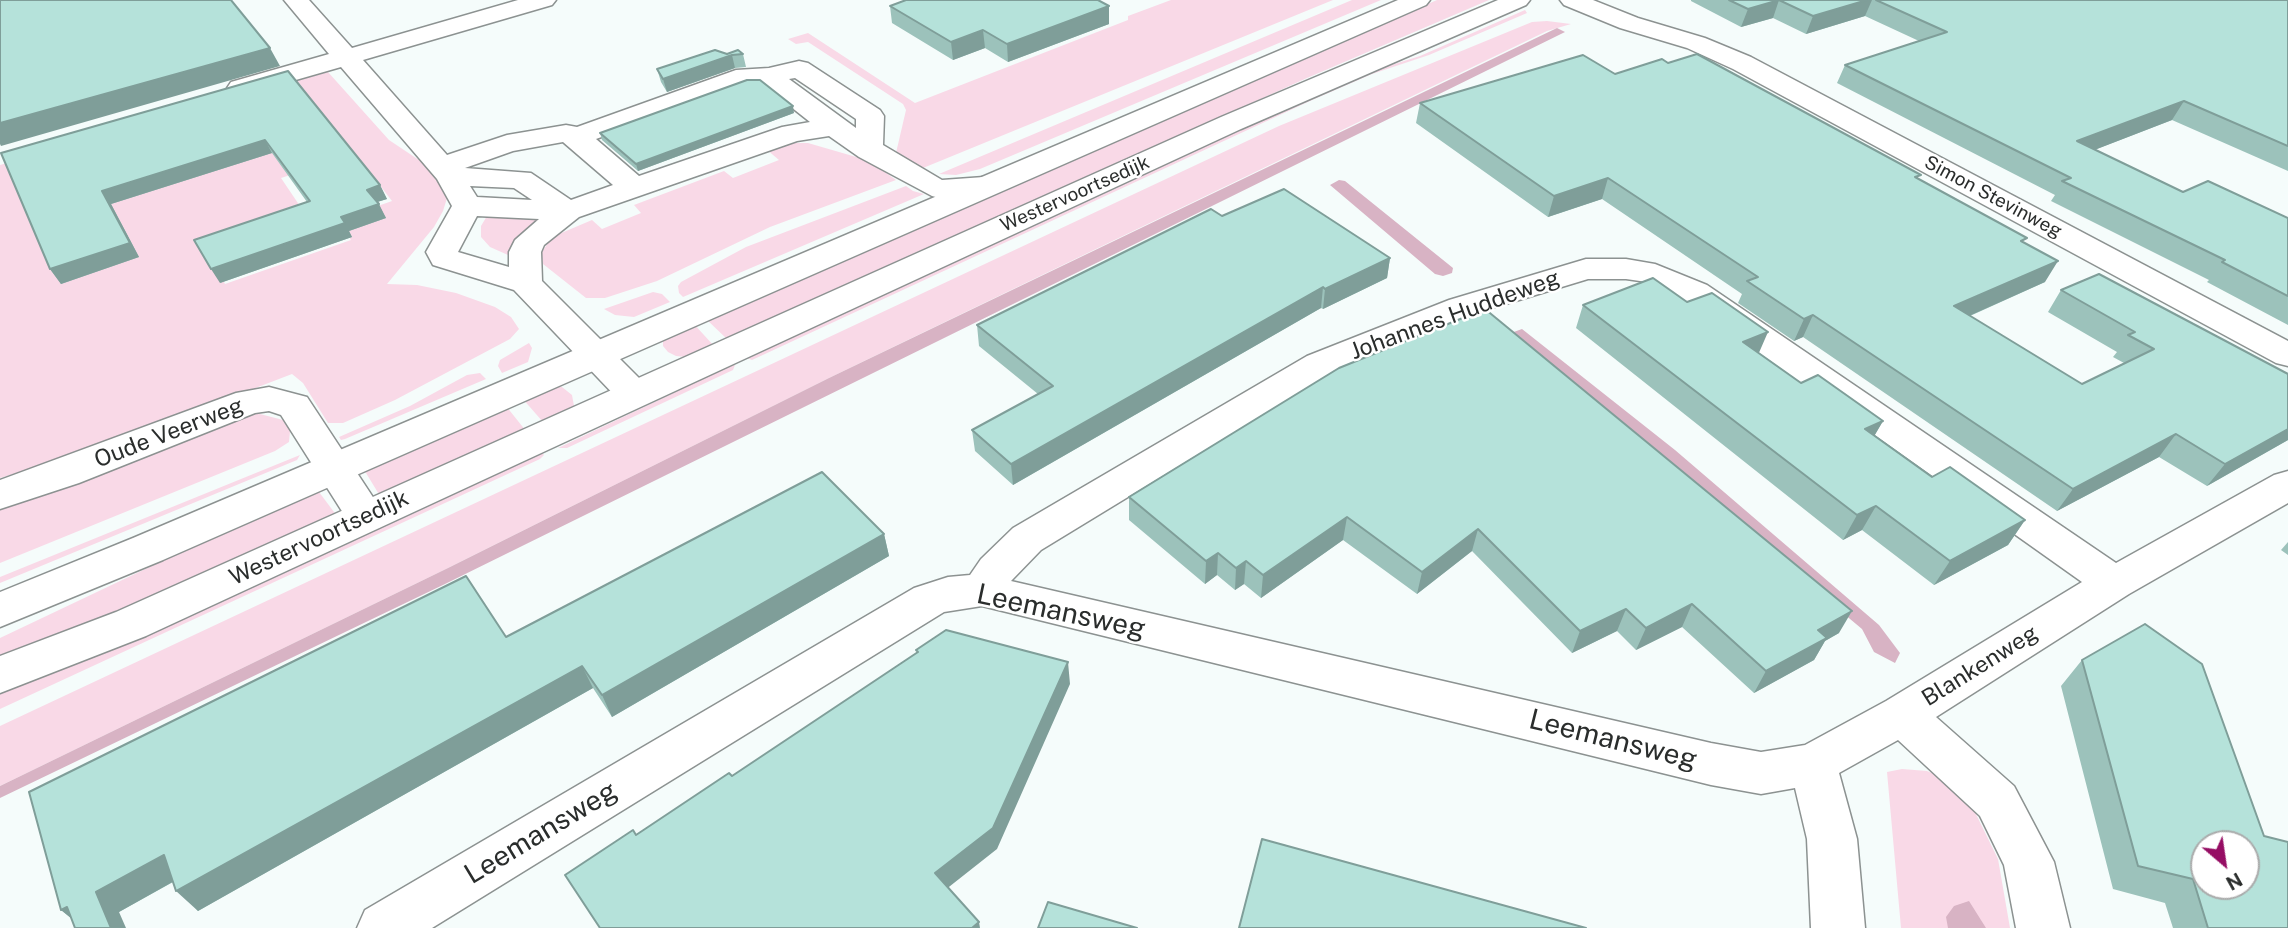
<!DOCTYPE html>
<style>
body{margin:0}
#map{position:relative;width:2288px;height:928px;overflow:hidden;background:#f5fcfb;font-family:"Public Sans",sans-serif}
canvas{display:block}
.north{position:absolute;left:2190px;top:830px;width:70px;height:70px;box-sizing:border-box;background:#fff;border:2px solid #aaabab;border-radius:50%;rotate:151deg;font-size:19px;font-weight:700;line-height:28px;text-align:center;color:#2a2d2c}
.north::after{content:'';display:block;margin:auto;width:24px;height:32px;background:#960e64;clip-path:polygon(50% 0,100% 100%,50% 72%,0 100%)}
</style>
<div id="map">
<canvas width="2288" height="928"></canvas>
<div class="north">N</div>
</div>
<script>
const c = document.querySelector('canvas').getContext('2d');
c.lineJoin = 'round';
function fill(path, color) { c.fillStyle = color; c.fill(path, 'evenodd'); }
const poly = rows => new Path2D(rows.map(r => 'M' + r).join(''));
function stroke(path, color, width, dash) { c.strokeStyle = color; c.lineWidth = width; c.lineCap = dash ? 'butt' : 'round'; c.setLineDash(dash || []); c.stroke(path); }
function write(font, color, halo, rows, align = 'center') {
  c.font = font + ' "Public Sans",sans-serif'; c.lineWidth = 5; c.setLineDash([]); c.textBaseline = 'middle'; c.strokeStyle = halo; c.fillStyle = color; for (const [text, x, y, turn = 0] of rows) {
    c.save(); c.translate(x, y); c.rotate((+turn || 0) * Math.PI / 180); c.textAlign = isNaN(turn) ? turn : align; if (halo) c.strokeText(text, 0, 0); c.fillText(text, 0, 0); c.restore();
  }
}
fill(poly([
 [1171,0,1333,0,923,168,916,168,896,153,906,110,903,104,808,42,796,44,788,39,808,33,915,103,1128,20,1128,16],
 [1352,0,1381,0,980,169,956,175,939,174],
 [1437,0,1489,0,1307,78,728,340,705,318],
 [1525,10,1527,13,1429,55,1372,74,1310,101,752,360,747,358,1356,76,1420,56],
 [1547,21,1571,24,1547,31,829,378,448,568,0,786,0,726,1279,126,1532,22],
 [328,72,389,140,425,164,448,195,443,211,434,227,387,284,417,285,456,293,495,307,511,317,519,329,510,339,395,400,343,423,328,423,303,383,292,374,94,450,0,478,0,165],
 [305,94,344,143,319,152,327,161,355,153,392,201,375,207,382,218,345,231,351,240,225,284,209,255,310,221,281,178,312,168,304,156,290,161,282,148,32,226,13,180],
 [786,143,808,143,870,161,896,180,770,227,657,281,605,298,586,298,543,264,541,253,552,237,592,220,602,229,641,213,634,205,724,171,733,178,779,160,766,149],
 [906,186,913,191,924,194,683,297,679,293,678,286,681,282,746,247],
 [487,216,540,218,508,255,490,247,481,237,481,226],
 [653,292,662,294,670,302,634,317,615,315,604,309],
 [693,323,714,346,686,357,676,356,668,352,663,346,663,339],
 [529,343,532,348,528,362,502,373,498,366,500,360],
 [732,365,735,365,733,370,567,448,558,448],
 [480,373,486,379,345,439,341,440,339,437,410,406,467,375],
 [552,386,562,387,572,395,574,406,543,422,522,398],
 [506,406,526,431,380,496,363,468],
 [242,413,260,414,283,420,290,431,289,442,275,451,0,563,0,505],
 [542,453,544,455,540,459,0,709,0,693],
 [300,455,297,460,0,583,0,577],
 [316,488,337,516,118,614,0,660,0,638],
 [1902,769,1927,771,1946,779,1972,806,1998,859,2010,928,1901,928,1887,772]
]), '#f9d9e7');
fill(poly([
 [1557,28,1565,32,445,584,0,798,0,786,448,568,829,378],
 [1339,180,1345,181,1453,268,1452,273,1443,276,1435,274,1330,185],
 [1522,329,1675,450,1879,625,1900,653,1895,663,1874,652,1862,629,1512,336,1511,333],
 [1969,901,1986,928,1948,928,1946,917,1954,906]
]), '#d8b3c4');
const minor = poly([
 [284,0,309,0,352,48,518,0,556,0,552,5,363,60,447,155,507,135,566,125,577,127,736,70,769,68,799,61,808,63,880,110,884,116,883,145,942,180,984,177,995,180,999,186,995,192,984,195,943,199,932,196,859,157,829,136,797,141,579,217,544,245,541,252,542,281,647,386,652,394,647,402,634,406,621,402,514,290,433,265,426,252,452,206,437,179,341,67,240,96,231,94,227,88,231,82,329,54,284,0],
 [795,78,856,119,856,128,789,79,795,78],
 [748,84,762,84,810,122,782,127,639,176,596,139,748,84],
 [563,142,613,185,571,200,531,173,465,168,513,151,563,142],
 [470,186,514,188,532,200,477,197,470,186],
 [477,216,539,219,515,240,509,252,509,267,458,252,477,216],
 [1560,0,1593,0,1638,18,1705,38,1751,57,2288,341,2288,366,2276,363,1733,69,1687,48,1620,28,1564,5,1560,0],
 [1586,259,1626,259,1655,264,1707,285,2116,563,2274,475,2288,471,2288,503,2129,594,1936,717,2014,786,2054,862,2070,928,2016,928,2004,865,1980,816,1898,740,1839,773,1857,839,1865,928,1811,928,1807,839,1795,788,1761,794,1711,785,982,606,944,612,432,928,357,928,365,910,914,588,948,577,970,575,981,559,1013,528,1307,356,1449,300,1586,259],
 [1588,279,1626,279,1647,282,1683,299,2082,582,1886,701,1805,745,1761,752,1711,743,1011,581,1041,550,1333,372,1473,314,1588,279],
 [269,387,307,397,386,517,380,527,366,532,352,527,281,415,269,411,255,413,79,483,0,509,0,480,236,393,269,387]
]);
const major = poly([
 [1398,0,1430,0,1426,5,163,560,0,627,0,592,133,538,1398,0],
 [1498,0,1530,0,1526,5,1241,129,146,636,0,693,0,656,116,612,1221,117,1498,0]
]);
stroke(minor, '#8c9291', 3);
stroke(major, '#8c9291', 3);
fill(minor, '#fff');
fill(major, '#fff');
fill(poly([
 [1691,0,2288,0,2288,171,2172,120,2094,150,2183,192,2288,218,2288,325,2207,282,2209,280,2051,201,2055,195,1837,83,1845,65,1919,41,1865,16,1806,34,1773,18,1741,27,1691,1],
 [890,6,1109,6,1109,24,1008,62,985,48,953,60,892,23],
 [727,54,743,54,746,67,735,68,667,92,661,82,657,69],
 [1668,63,1919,179,2024,242,2045,282,1970,316,2082,384,2124,363,2113,357,2117,352,2048,312,2061,290,2288,374,2288,440,2207,486,2159,457,2057,511,1803,337,1794,341,1738,303,1742,294,1602,199,1548,217,1416,123,1420,103,1615,74],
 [288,71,380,185,387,199,377,202,386,218,349,231,352,237,220,283,307,202,272,153,111,204,139,257,61,284,50,269,1,153],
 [794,113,638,171,602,140,600,133],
 [1222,216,1390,258,1387,278,1323,309,1321,308,1013,485,975,451,972,430,1038,394,979,346,977,325],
 [1583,305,1759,353,1801,383,1883,421,1874,436,1932,477,2025,520,2008,545,1934,585,1862,530,1843,540,1576,328],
 [1339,368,1839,633,1825,641,1814,660,1754,693,1682,627,1636,650,1617,631,1572,653,1472,551,1417,594,1343,540,1261,598,1244,584,1235,590,1217,575,1205,584,1129,520,1129,497],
 [884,534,889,556,612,717,593,688,198,911,173,882,119,912,71,918,61,910,506,637],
 [2288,542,2288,555,2281,550],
 [2082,660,2264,836,2288,928,2173,928,2165,903,2113,889,2061,686]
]), '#9cc2bb');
fill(poly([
 [1779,0,1773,18,1741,27,1748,9],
 [1867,0,1872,0,1865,16,1806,34,1813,16],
 [1109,6,1109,24,1008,62,1007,44],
 [983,30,985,48,953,60,951,42],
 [270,48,280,66,1,146,0,144,0,123],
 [732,55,735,68,667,92,663,79],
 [2184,101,2172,120,2066,161,2077,141],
 [793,106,794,113,638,171,636,164],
 [265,140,272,153,111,204,139,257,61,284,50,269,102,191],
 [1608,178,1602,199,1548,217,1554,196],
 [380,185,387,199,374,203,367,190],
 [379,204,386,218,349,231,352,237,220,283,211,269,341,217],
 [1390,258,1387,278,1323,309,1325,289],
 [2058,261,2045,282,1942,328,1954,306],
 [1323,287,1321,308,1013,485,1011,464],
 [1813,315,1803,337,1794,341,1804,319],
 [1768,332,1758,355,1743,342],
 [1883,421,1869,445,1865,429],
 [2288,429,2288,440,2207,486,2225,464],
 [2176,434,2159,457,2057,511,2073,489],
 [1876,506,1862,530,1843,540,1857,515],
 [1347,517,1343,540,1261,598,1263,575],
 [2025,520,2008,545,1934,585,1950,561],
 [1478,529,1472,551,1417,594,1422,572],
 [884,534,889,556,612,717,602,695],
 [1218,553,1217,575,1205,584,1206,561],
 [1246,561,1244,584,1235,590,1236,568],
 [1692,604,1682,627,1636,650,1646,628],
 [1626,609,1617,631,1572,653,1580,631],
 [1852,611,1839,633,1825,641,1814,660,1754,693,1766,671,1818,630],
 [1068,662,1070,684,997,849,940,894,935,873],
 [582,666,593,688,198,911,176,891],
 [164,855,185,875,119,912,126,928,111,928,96,892],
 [67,907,83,928,61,910],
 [979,922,980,928,972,928]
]), '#7f9e99');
const building = poly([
 [0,0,231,0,270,48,0,123,0,0],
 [906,0,1098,0,1109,6,1007,44,983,30,951,42,890,6,906,0],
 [1729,0,1779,0,1748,9,1729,0],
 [1779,0,1867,0,1813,16,1779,0],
 [1876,0,2288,0,2288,146,2184,101,2077,141,2183,192,2208,181,2288,218,2288,296,2222,262,2225,260,2062,181,2071,178,1845,65,1947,32,1876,0],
 [715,50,727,54,738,50,743,54,732,55,663,79,657,69,715,50],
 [1697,54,1921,175,1915,177,2027,238,2021,241,2058,261,1954,306,2082,384,2154,349,2128,335,2135,332,2061,290,2099,274,2288,374,2288,429,2225,464,2176,434,2073,489,1813,315,1804,319,1747,281,1758,277,1608,178,1554,196,1420,103,1583,55,1615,74,1662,59,1668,63,1697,54],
 [288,71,380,185,367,190,379,204,341,217,345,223,211,269,194,240,310,201,265,140,102,191,130,243,50,269,1,153,288,71],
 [747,80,760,80,793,106,636,164,600,133,747,80],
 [1284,189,1390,258,1325,289,1323,287,1011,464,972,430,1053,386,977,325,1211,209,1222,216,1284,189],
 [1653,278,1687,302,1712,293,1768,332,1743,342,1801,383,1818,375,1883,421,1865,429,1932,477,1950,467,2025,520,1950,561,1876,506,1857,515,1583,305,1653,278],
 [1485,309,1852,611,1818,630,1827,638,1766,671,1692,604,1646,628,1626,609,1580,631,1478,529,1422,572,1347,517,1263,575,1246,561,1236,568,1218,553,1206,561,1129,497,1339,368,1485,309],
 [822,472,884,534,602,695,582,666,176,891,164,855,96,892,111,928,75,928,67,907,61,910,29,792,466,576,506,637,822,472],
 [2145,624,2202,664,2264,836,2288,842,2288,928,2208,928,2193,879,2138,866,2082,660,2145,624],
 [2204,844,2246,844,2246,886,2204,886,2204,844],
 [946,630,1068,662,993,828,935,873,979,922,972,928,600,928,565,875,633,830,636,835,729,773,732,776,918,652,916,650,946,630],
 [1262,839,1586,928,1239,928,1262,839],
 [1048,902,1137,928,1038,928,1048,902]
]);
fill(building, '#b5e2da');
stroke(building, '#7f9e99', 2);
write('19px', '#2a2d2c', '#fff', [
 ["Westervoortsedijk",1075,194,-24],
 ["Simon Stevinweg",1993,197,28]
]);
write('23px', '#2a2d2c', '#fff', [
 ["Johannes Huddeweg",1455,315,-20],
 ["Oude Veerweg",169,433,-21],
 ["Westervoortsedijk",319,538,-25],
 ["Blankenweg",1980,666,-32]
]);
write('28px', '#2a2d2c', '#fff', [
 ["Leemansweg",1061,612,12],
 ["Leemansweg",1613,740,14],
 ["Leemansweg",541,833,-31]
]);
</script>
